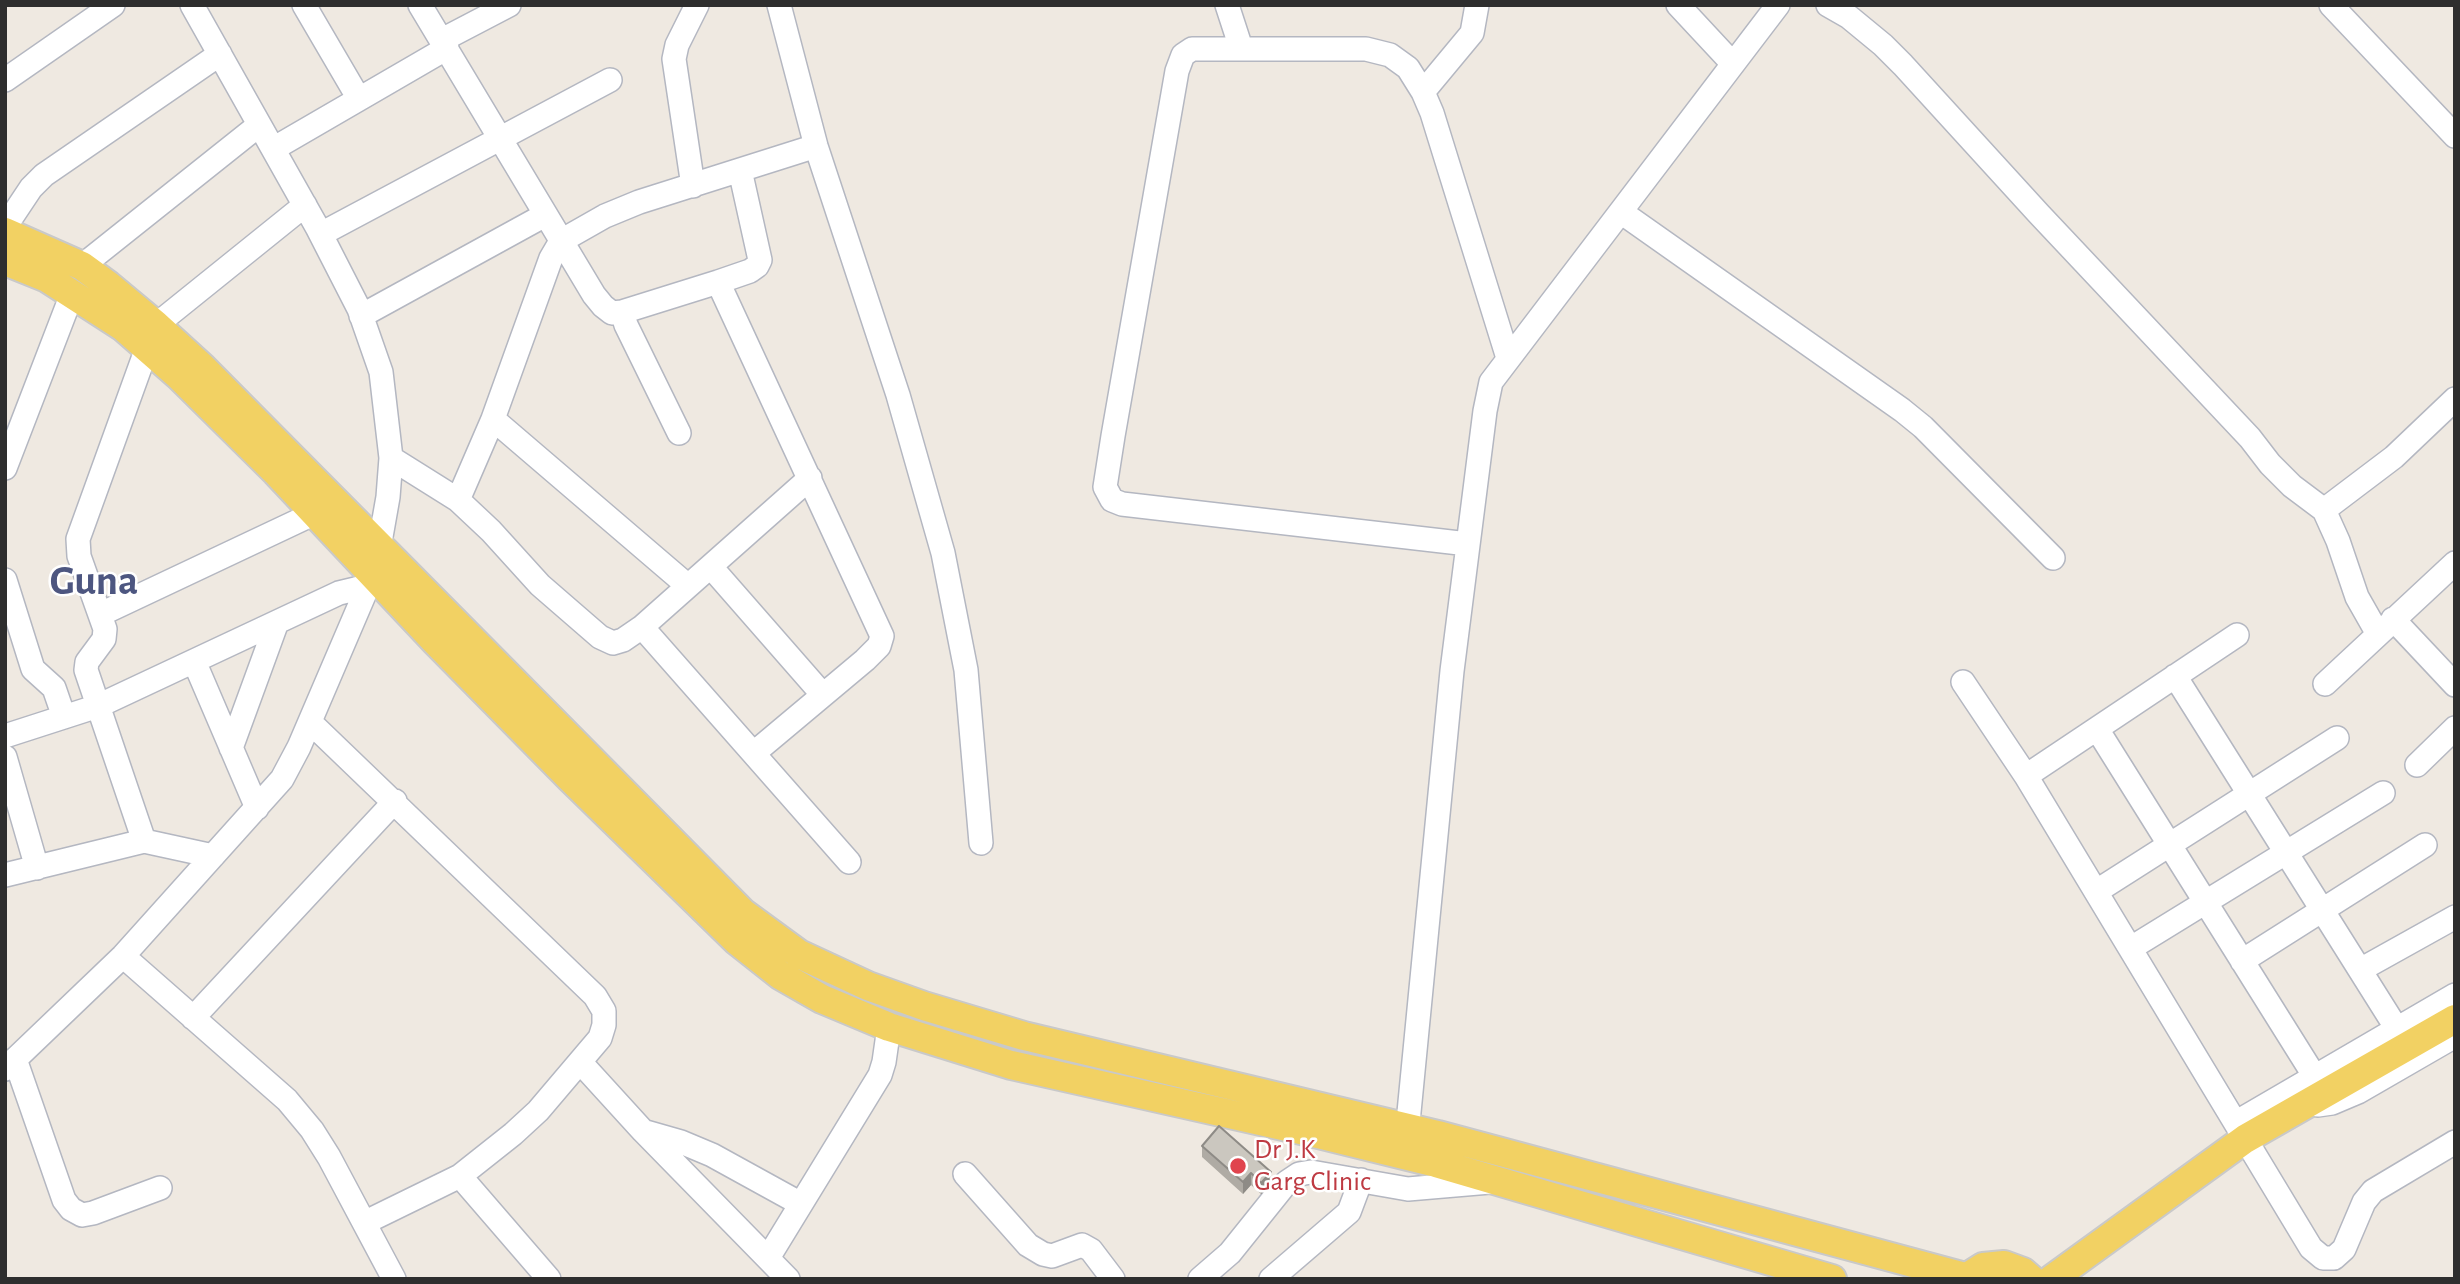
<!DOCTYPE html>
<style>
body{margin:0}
#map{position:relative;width:2460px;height:1284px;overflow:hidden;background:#efe9e1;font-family:"Alegreya Sans",sans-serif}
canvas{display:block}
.frame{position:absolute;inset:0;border:7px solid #2e2e2e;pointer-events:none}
</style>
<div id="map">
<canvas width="2460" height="1284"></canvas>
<div class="frame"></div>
</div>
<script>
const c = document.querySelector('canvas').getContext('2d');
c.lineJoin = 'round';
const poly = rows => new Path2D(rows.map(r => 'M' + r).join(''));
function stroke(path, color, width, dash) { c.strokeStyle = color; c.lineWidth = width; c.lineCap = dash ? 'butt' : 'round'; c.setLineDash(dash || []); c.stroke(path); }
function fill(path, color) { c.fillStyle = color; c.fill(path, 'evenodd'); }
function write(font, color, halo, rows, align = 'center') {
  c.font = font + ' "Alegreya Sans",sans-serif'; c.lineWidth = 5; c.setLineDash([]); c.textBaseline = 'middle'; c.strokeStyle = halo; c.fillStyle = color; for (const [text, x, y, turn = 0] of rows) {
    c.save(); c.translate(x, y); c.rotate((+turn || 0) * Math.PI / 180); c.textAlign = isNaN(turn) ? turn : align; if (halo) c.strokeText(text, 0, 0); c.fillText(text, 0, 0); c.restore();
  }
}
const minor = poly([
 [304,5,359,99],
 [420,5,594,295,603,306,612,313,622,312,718,282,750,271,757,266,760,260,740,170],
 [779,5,816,146,898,395,943,553,966,670,981,843],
 [1227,5,1241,48],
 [1678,5,1733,64],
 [1828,5,1849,17,1883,45,1903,65,2039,214,2250,438,2270,464,2292,486,2324,510,2338,541,2357,597,2378,634],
 [2331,5,2455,136],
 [442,40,509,5],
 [5,80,113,5],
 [1423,92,1472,33,1477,5],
 [273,149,447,48],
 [693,186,674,59,677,45,697,5],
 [1621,212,1902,410,1923,427,2053,558],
 [5,227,31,188,44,175,220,54],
 [321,234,610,80],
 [82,266,259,125],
 [718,282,882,636,879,646,865,660,754,753],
 [622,312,626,325,679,433],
 [361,316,545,215],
 [156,325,305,205],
 [493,419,688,586],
 [391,458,458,500,491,531,540,585,600,637,613,643,623,640,642,627,810,478],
 [5,468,72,294],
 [458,500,493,419,551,258,561,241,605,216,639,202,816,146],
 [2324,510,2394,457,2455,399],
 [1468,544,1122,504,1112,500,1105,487,1113,436,1177,71,1183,55,1192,49,1366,49,1390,55,1408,68,1423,92,1432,113,1508,358],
 [711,567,823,695],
 [5,580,33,669,54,688,64,717],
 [101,614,315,513],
 [2393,619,2455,685],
 [642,627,849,862],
 [194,661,257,808],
 [2175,676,2397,1029],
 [1963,682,2026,776,2311,1248,2323,1258,2334,1258,2344,1249,2364,1202,2373,1191,2455,1142],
 [2325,684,2455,563],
 [310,722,595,996,604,1011,604,1025,600,1038,538,1111,513,1134,460,1176,366,1222],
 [2097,729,2315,1077],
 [5,736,98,706,339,593,368,586],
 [231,748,277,622],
 [5,757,37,868],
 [2417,765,2455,728],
 [2026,776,2237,635],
 [144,841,86,670,87,662,104,639,105,629,79,556,78,539,147,348],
 [5,875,144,841,213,856],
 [2097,891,2337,738],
 [2131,948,2383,793],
 [123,956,287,1100,312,1130,329,1157,394,1279],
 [2242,961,2425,845],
 [2360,970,2455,917],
 [193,1018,395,801],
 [15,1059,64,1200,71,1209,82,1215,93,1213,160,1188],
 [581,1063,643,1131,788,1279],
 [5,1069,123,956,282,779,299,747,368,586,379,548,388,497,391,458,381,372,359,309,317,227,192,5],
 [2318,1105,2332,1103,2358,1092,2455,1036],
 [2237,1122,2455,995],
 [646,1132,681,1142,712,1155,801,1204],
 [1406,1143,1452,671,1485,411,1491,382,1778,5],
 [965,1174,1028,1245,1043,1254,1052,1256,1082,1245,1091,1250,1113,1279],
 [460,1176,549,1279],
 [768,1258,880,1075,884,1062,889,1027],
 [1200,1279,1230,1253,1287,1182,1299,1174,1311,1172,1408,1189,1490,1182],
 [1271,1279,1349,1212,1361,1180]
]);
const major = poly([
 [5,232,82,266,108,285,156,325,202,367,743,913,799,954,868,986,924,1006,1024,1036,1438,1135,1965,1277],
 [5,261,47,278,123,327,179,376,276,472,435,641,570,778,737,941,780,975,822,999,889,1027,1011,1065,1314,1133,1436,1163,1832,1279],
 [1964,1279,1983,1267,2004,1265,2023,1272,2031,1279],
 [2052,1279,2245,1139,2455,1019]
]);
stroke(minor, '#b4b7c1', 26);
stroke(major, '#c9c9c9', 32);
stroke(minor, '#fff', 23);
stroke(major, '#f2d163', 28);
fill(poly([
 [1202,1146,1271,1184,1261,1194,1251,1185,1243,1194,1202,1157]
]), '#afaba4');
fill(poly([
 [1271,1172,1271,1184,1261,1194,1261,1183],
 [1251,1173,1251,1185,1243,1194,1243,1182]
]), '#8e8b86');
const building = poly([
 [1219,1126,1271,1172,1261,1183,1251,1173,1243,1182,1202,1146,1219,1126]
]);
fill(building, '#cbc7bf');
stroke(building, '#8e8b86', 2);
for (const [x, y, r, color] of [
 [1238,1166,9,"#e0444e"]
]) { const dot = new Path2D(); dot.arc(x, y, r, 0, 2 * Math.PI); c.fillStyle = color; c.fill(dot); stroke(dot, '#fff', 2.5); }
write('28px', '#be3a42', '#fff', [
 ["Dr J.K",1254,1150],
 ["Garg Clinic",1254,1182]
], 'left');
write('bold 42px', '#4d5680', '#fff', [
 ["Guna",94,581]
]);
</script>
